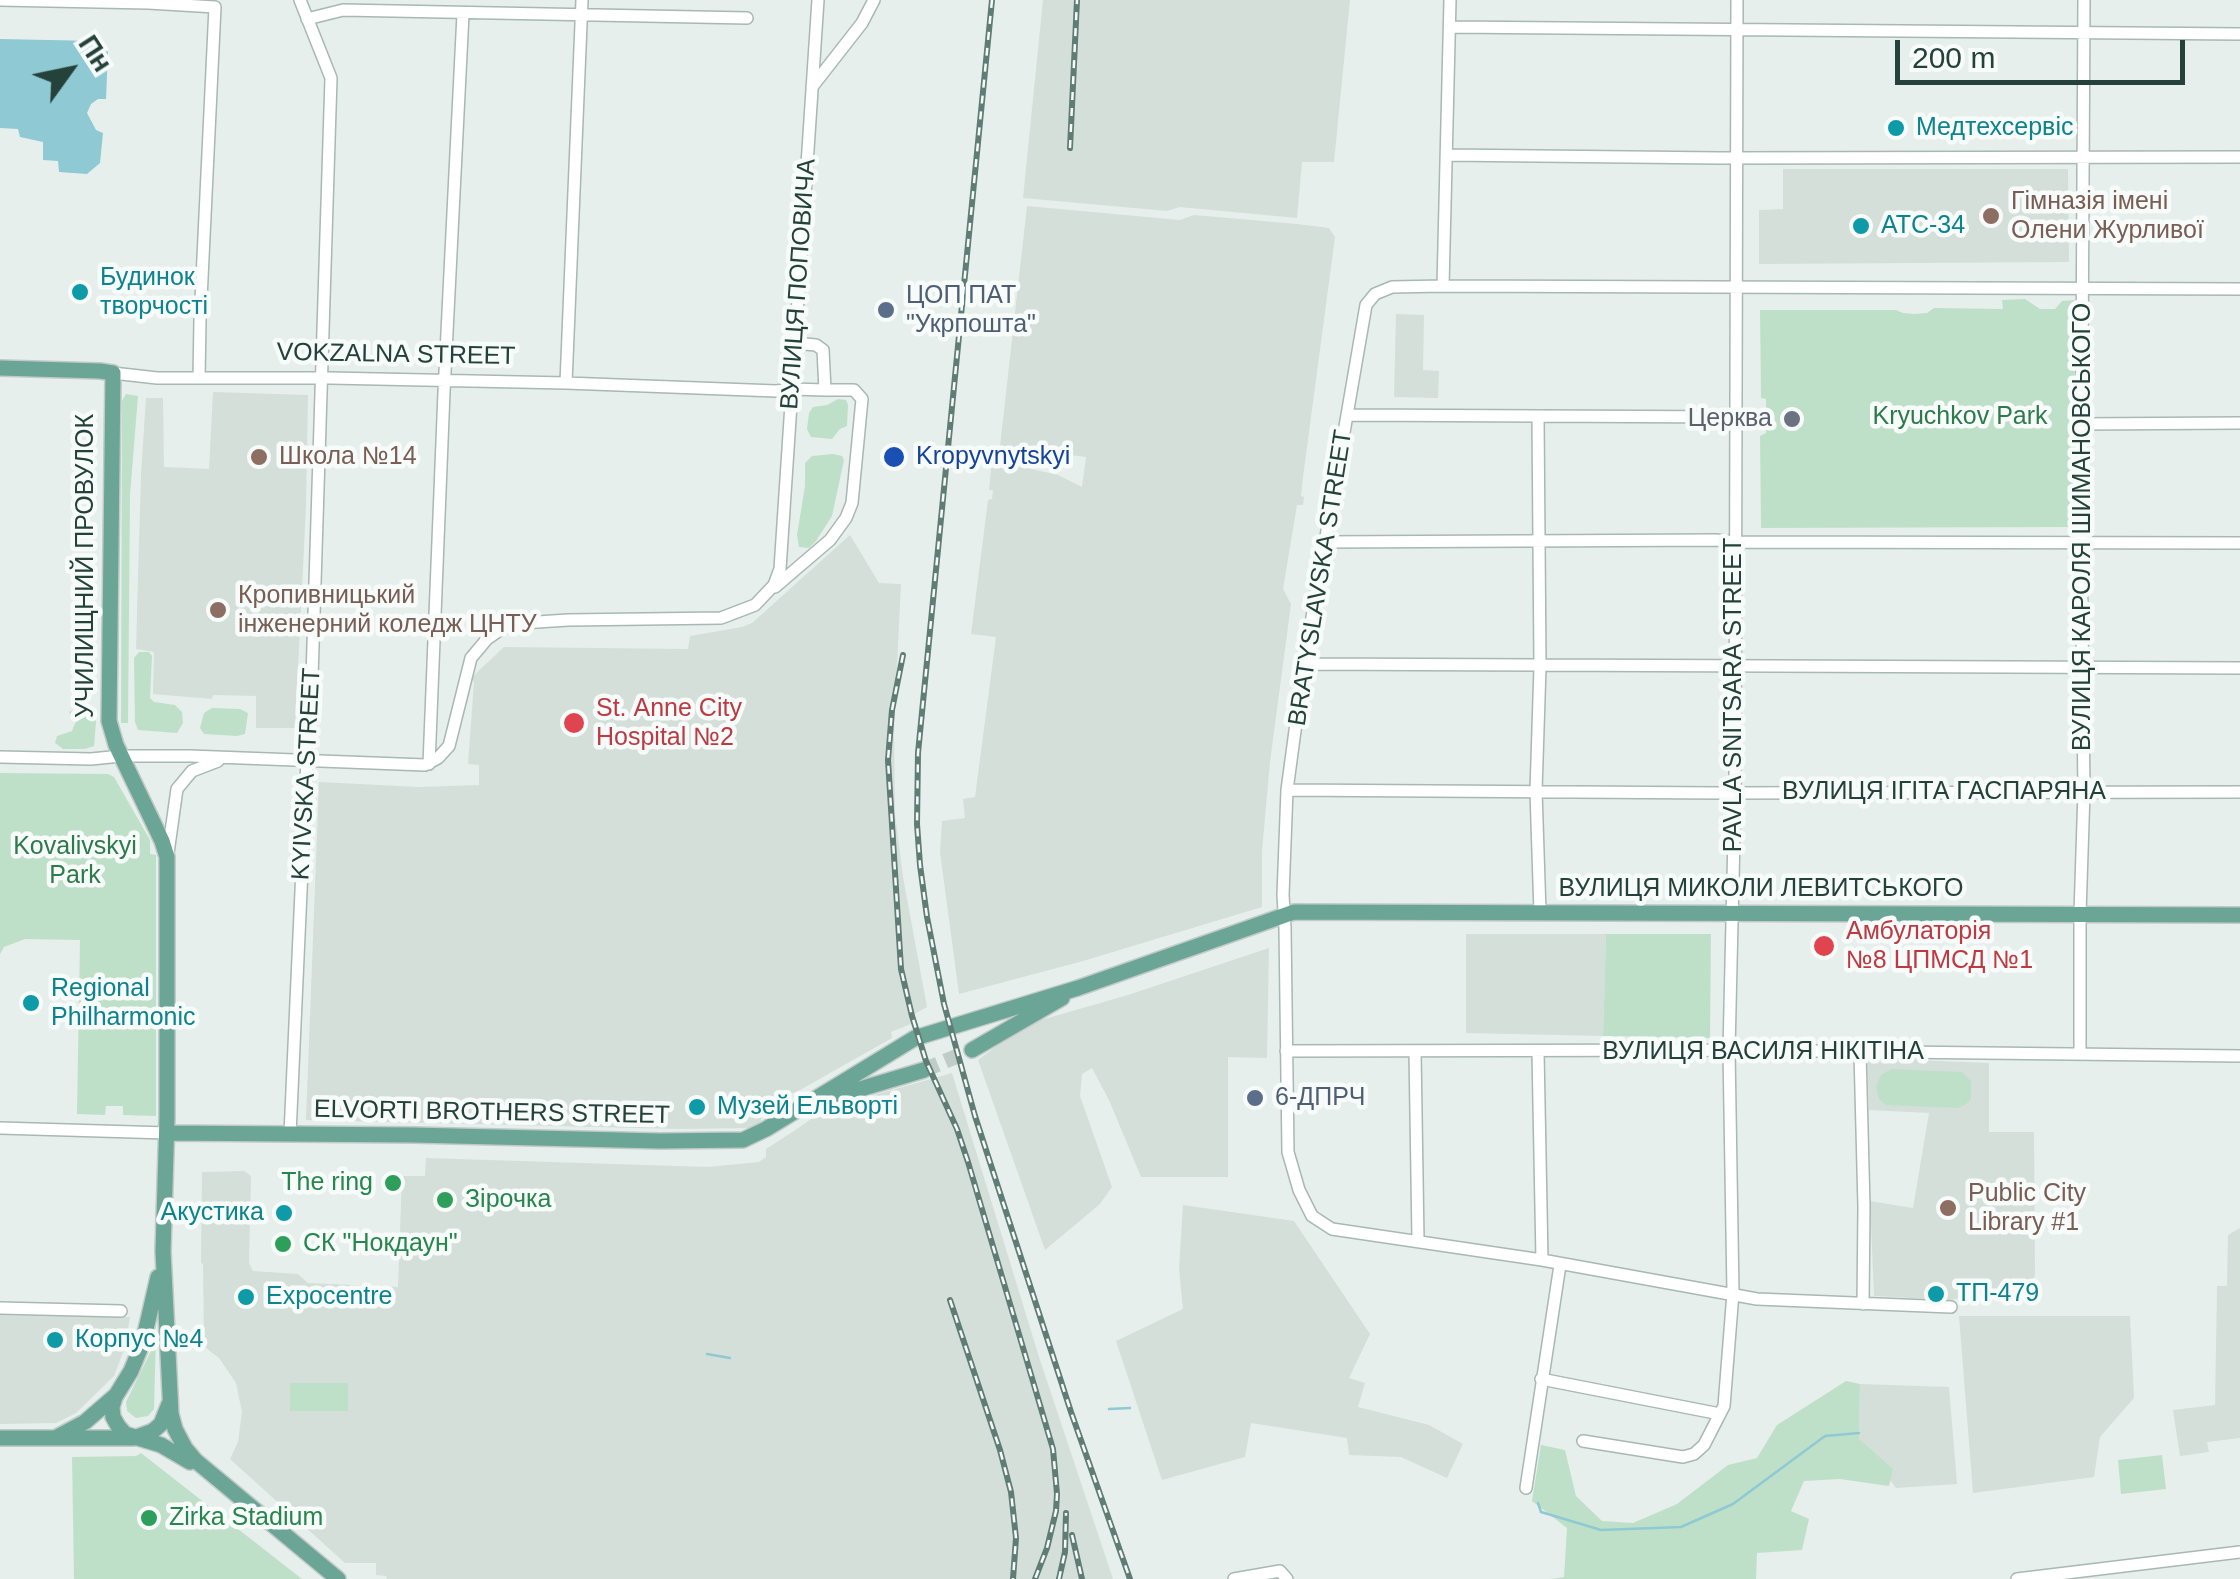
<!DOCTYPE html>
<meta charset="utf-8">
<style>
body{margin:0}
#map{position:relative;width:2240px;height:1579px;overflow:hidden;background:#e6efeb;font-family:Helvetica,sans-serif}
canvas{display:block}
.north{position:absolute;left:20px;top:20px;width:100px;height:100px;-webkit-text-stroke:8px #f7fbf9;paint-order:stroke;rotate:57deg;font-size:28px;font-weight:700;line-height:40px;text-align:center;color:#24423a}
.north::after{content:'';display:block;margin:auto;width:35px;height:45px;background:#24423a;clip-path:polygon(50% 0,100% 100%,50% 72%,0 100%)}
.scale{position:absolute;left:1895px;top:40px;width:290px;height:45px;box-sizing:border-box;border:5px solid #24423a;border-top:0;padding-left:12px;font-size:30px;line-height:35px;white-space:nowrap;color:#24423a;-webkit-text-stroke:8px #f7fbf9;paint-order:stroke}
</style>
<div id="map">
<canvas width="2240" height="1579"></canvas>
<div class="north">Пн</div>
<div class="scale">200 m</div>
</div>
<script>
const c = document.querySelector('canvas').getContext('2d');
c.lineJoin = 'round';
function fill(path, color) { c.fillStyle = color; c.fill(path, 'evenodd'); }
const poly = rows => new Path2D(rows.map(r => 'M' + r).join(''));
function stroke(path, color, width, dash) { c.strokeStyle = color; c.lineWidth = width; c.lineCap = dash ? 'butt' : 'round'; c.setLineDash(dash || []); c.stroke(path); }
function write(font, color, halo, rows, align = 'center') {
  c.font = font + ' Helvetica,sans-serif'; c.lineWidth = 9; c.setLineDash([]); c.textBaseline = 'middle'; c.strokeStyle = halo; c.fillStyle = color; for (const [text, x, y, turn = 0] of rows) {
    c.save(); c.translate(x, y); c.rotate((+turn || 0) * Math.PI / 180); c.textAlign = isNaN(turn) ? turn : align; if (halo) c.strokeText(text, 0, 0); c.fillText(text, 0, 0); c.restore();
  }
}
fill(poly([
 [1043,0,1350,0,1334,162,1302,162,1297,218,1180,207,1167,211,1023,198],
 [1783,169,2068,169,2069,262,1759,264,1759,210,1783,209],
 [1027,206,1180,220,1194,215,1297,224,1329,228,1335,237,1303,477,1301,496,1304,497,1303,505,1297,505,1283,589,1291,604,1270,762,1262,851,1262,907,1083,961,959,994,940,852,942,821,965,818,963,799,975,797,996,637,971,634,988,500,992,499,993,490,989,490,992,460,1058,475,1082,487,1086,457,1000,446],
 [1396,314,1424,315,1423,370,1439,371,1438,398,1394,397],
 [213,392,308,395,306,507,295,728,256,728,256,696,213,695,212,699,153,694,154,652,136,649,141,474,146,398,163,398,164,467,209,469],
 [850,535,879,583,901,584,894,729,895,814,903,877,927,1007,909,1017,911,1024,891,1032,892,1038,800,1090,761,1107,761,1124,753,1128,678,1129,306,1120,319,782,419,787,479,785,479,765,468,764,474,682,471,678,504,647,688,649,690,636,742,627,752,623],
 [1466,934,1606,934,1603,1036,1466,1033],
 [1269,948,1267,1058,1228,1057,1228,1177,1141,1177,1109,1100,1092,1068,1082,1074,1080,1096,1112,1187,1100,1204,1045,1250,978,1060,998,1045,1041,1020,1128,995],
 [1867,1058,1989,1063,1989,1132,2034,1132,2035,1275,2030,1286,1950,1300,1874,1296,1870,1201,1913,1208,1929,1113,1869,1110],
 [952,1073,1039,1357,1113,1579,387,1579,386,1576,376,1575,376,1563,345,1563,230,1459,238,1442,242,1412,236,1383,219,1358,206,1348,204,1342,203,1264,201,1263,202,1172,244,1171,251,1176,249,1263,253,1271,298,1274,308,1283,398,1287,402,1176,425,1176,426,1158,708,1167,759,1162,766,1157,766,1149,794,1131,825,1109],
 [1183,1205,1294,1221,1370,1334,1349,1378,1365,1383,1358,1407,1429,1425,1463,1444,1447,1478,1401,1457,1349,1455,1347,1438,1251,1423,1245,1457,1162,1480,1116,1341,1183,1309,1179,1269],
 [2240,1228,2240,1438,2207,1442,2209,1452,2180,1456,2173,1410,2215,1405,2217,1286,2227,1286,2228,1235],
 [0,1315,130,1317,125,1347,114,1376,76,1413,56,1423,0,1424],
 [1959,1316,2130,1316,2134,1398,2100,1437,2094,1477,1973,1493],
 [1860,1384,1949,1387,1957,1484,1896,1488,1859,1439]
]), '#d4dfda');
fill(poly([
 [2025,299,2040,309,2055,309,2062,301,2075,300,2074,480,2072,523,2068,523,2068,527,1761,528,1760,436,1766,433,1766,399,1761,398,1760,310,1896,310,1903,313,1914,314,1927,313,1934,308,2003,309,2002,300],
 [126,394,138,396,130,495,128,723,121,723,122,401],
 [838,399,846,400,848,405,847,426,840,429,832,439,811,437,807,429,809,413,813,407,827,405],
 [833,454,842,456,844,460,832,516,816,541,809,548,799,547,797,535,805,486,805,463,812,456],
 [139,652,149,652,152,656,150,698,154,702,175,705,182,712,183,723,177,733,138,730,135,722,134,658],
 [85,706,93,710,96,722,94,746,85,749,63,749,55,743,57,736,72,731,76,721,69,712],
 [212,708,240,709,248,713,245,734,237,736,204,734,200,728,204,713],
 [0,773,108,774,114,777,150,840,150,854,156,855,156,1116,123,1115,123,1106,106,1106,105,1115,77,1114,80,940,25,939,4,947,0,954],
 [1606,934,1711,934,1710,1038,1603,1036],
 [1891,1069,1962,1072,1971,1081,1971,1099,1965,1105,1957,1108,1886,1105,1879,1099,1876,1086,1881,1075],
 [156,1335,154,1409,148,1416,136,1418,127,1411,126,1402,150,1353],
 [1846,1381,1860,1384,1859,1439,1893,1469,1889,1486,1840,1479,1804,1481,1791,1511,1809,1519,1802,1550,1757,1553,1756,1579,1551,1579,1564,1577,1567,1528,1532,1501,1541,1445,1565,1450,1576,1496,1602,1521,1633,1523,1677,1504,1728,1465,1757,1458,1777,1425],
 [290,1383,348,1383,348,1411,290,1411],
 [141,1453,302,1579,74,1579,72,1457,136,1456],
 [2162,1455,2166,1489,2121,1494,2118,1460]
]), '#bfe0c8');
fill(poly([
 [0,39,96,41,108,52,106,99,98,99,91,104,87,113,96,130,103,133,100,163,87,174,59,172,58,161,43,160,43,142,20,137,18,129,0,128]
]), '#8ec9d4');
stroke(poly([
 [707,1354,730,1358],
 [1109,1409,1130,1408],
 [1538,1503,1541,1512,1601,1530,1681,1527,1733,1504,1825,1436,1859,1433]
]), '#8ec9d4', 2.5);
stroke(poly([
 [924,1070,972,1050]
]), '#bfccc8', 15, [15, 8]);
const minor = poly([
 [0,0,148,3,215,7,200,320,199,378],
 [1450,0,1443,286,1392,287,1375,294,1366,305,1304,664,1287,790,1283,895,1285,928,1288,1152,1299,1190,1312,1216,1332,1229,1542,1260,1757,1299,1951,1307],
 [307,19,343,10,747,18],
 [1450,27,2240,34],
 [812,87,862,23,874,0],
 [1447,155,1720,158,2240,157],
 [1443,286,2240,289],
 [113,373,157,378,330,378,566,383,776,391,792,389,825,390,823,350,816,345,794,343],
 [566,383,582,0],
 [1348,415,1734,417],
 [1538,417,1540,667,1536,791,1540,913],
 [2081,424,2240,423],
 [1327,542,1716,540,1734,542,2240,543],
 [775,587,830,540,846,518,852,503,862,399,854,390,825,390],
 [1304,664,2240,668],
 [0,757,91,759,121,756,190,756,425,765,438,758,449,746,471,658,487,639,501,629,522,623,568,620,721,618,755,605,774,585,780,569,818,0],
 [429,764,444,392,463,14],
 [1287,790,1719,793,2240,792],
 [168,853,177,789,192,771,218,761],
 [1286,1051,1729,1050,2240,1056],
 [1415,1051,1418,1240],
 [1538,1052,1542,1260],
 [1860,1052,1864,1207,1863,1304],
 [2080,1054,2080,914,2084,791,2081,543,2084,0],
 [0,1128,167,1133],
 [290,1134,307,759,310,740,331,78,300,0],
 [0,1308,121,1311],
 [1541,1379,1720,1414],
 [1583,1441,1683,1457,1694,1454,1704,1445,1724,1406,1733,1293,1729,1050,1735,793,1737,0],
 [1526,1488,1560,1265],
 [1234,1579,1280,1571,1287,1579],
 [2017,1579,2240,1552]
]);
const major = poly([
 [0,368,100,371,113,373,109,721,116,745,162,841,167,857,167,1118,163,1251,171,1414,175,1429,185,1448,196,1461,338,1579],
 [972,1050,1062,998],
 [830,1098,924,1070],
 [167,1133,413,1135,660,1141,743,1140,766,1129,915,1038,1078,988,1294,912,2240,915],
 [158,1277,143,1342,131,1371,115,1397,112,1407,113,1417,118,1426,125,1434,161,1445,190,1462],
 [57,1437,85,1422,115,1396],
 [0,1438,134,1438,153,1431,161,1424,169,1404]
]);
stroke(minor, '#a8b8b2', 14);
stroke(major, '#c2cac8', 18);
stroke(minor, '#fff', 11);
stroke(major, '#6aa596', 15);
const rail = poly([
 [992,0,918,753,917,824,920,865,927,917,944,1004,975,1116,1071,1412,1130,1579],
 [1070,148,1077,0],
 [903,655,892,710,888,760,901,969,912,1016,926,1061,957,1129,968,1162,1053,1449,1057,1494,1056,1511,1047,1548,1035,1579],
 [950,1300,1000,1450,1011,1492,1016,1538,1013,1579],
 [1072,1535,1082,1579],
 [1059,1579,1065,1552,1066,1513]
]);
stroke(rail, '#5f7d75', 6);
stroke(rail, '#f7fbf9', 2.5, [8]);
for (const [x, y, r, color] of [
 [1896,128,10,"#0f9aa8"],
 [1991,216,10,"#8d6e63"],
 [1861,226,10,"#0f9aa8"],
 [80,292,10,"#0f9aa8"],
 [886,310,10,"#5c6f8a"],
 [1792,419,10,"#6b7280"],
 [259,457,10,"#8d6e63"],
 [894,457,12,"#1a4fb4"],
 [218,610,10,"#8d6e63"],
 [574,723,12,"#e0444e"],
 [1824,946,12,"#e0444e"],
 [31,1003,10,"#0f9aa8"],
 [1255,1098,10,"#5c6f8a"],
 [697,1107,10,"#0f9aa8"],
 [393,1183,10,"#2e9e5b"],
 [445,1200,10,"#2e9e5b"],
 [1948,1208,10,"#8d6e63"],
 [284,1213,10,"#0f9aa8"],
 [283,1244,10,"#2e9e5b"],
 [1936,1294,10,"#0f9aa8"],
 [246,1297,10,"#0f9aa8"],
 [55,1340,10,"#0f9aa8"],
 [149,1518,10,"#2e9e5b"]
]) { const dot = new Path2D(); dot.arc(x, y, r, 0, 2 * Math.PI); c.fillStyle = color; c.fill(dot); stroke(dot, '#f7fbf9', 4); }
write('25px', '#0d838f', '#f7fbf9', [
 ["Медтехсервіс",1916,128],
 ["АТС-34",1881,226],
 ["Будинок",100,278],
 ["творчості",100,307],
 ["Regional",51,989],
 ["Philharmonic",51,1018],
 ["Музей Ельворті",717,1107],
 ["Акустика",264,1213,"right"],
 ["ТП-479",1956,1294],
 ["Expocentre",266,1297],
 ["Корпус №4",75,1340]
], 'left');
write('25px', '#785e54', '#f7fbf9', [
 ["Гімназія імені",2011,202],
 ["Олени Журливої",2011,231],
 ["Школа №14",279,457],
 ["Кропивницький",238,596],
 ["інженерний коледж ЦНТУ",238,625],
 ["Public City",1968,1194],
 ["Library #1",1968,1223]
], 'left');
write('25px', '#24423a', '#f7fbf9', [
 ["ВУЛИЦЯ ПОПОВИЧА",799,284,-86],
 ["VOKZALNA STREET",396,355,1],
 ["ВУЛИЦЯ КАРОЛЯ ШИМАНОВСЬКОГО",2083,527,-90],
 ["УЧИЛИЩНИЙ ПРОВУЛОК",86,566,-90],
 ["BRATYSLAVSKA STREET",1321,578,-81],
 ["PAVLA SNITSARA STREET",1734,695,-90],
 ["KYIVSKA STREET",307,774,-87],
 ["ВУЛИЦЯ ІГІТА ГАСПАРЯНА",1944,792],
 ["ВУЛИЦЯ МИКОЛИ ЛЕВИТСЬКОГО",1761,889],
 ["ВУЛИЦЯ ВАСИЛЯ НІКІТІНА",1763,1052],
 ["ELVORTI BROTHERS STREET",492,1113,1]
]);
write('25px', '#4e5e75', '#f7fbf9', [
 ["ЦОП ПАТ",906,296],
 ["\"Укрпошта\"",906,325],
 ["6-ДПРЧ",1275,1098]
], 'left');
write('25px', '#2d7a4b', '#f7fbf9', [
 ["Kryuchkov Park",1960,417],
 ["Kovalivskyi",75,847],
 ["Park",75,876]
]);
write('25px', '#5b616d', '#f7fbf9', [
 ["Церква",1772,419]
], 'right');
write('25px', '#164399', '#f7fbf9', [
 ["Kropyvnytskyi",916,457]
], 'left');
write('25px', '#be3a42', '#f7fbf9', [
 ["St. Anne City",596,709],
 ["Hospital №2",596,738],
 ["Амбулаторія",1846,932],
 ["№8 ЦПМСД №1",1846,961]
], 'left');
write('25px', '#27864d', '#f7fbf9', [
 ["The ring",373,1183,"right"],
 ["Зірочка",465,1200],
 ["СК \"Нокдаун\"",303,1244],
 ["Zirka Stadium",169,1518]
], 'left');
</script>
